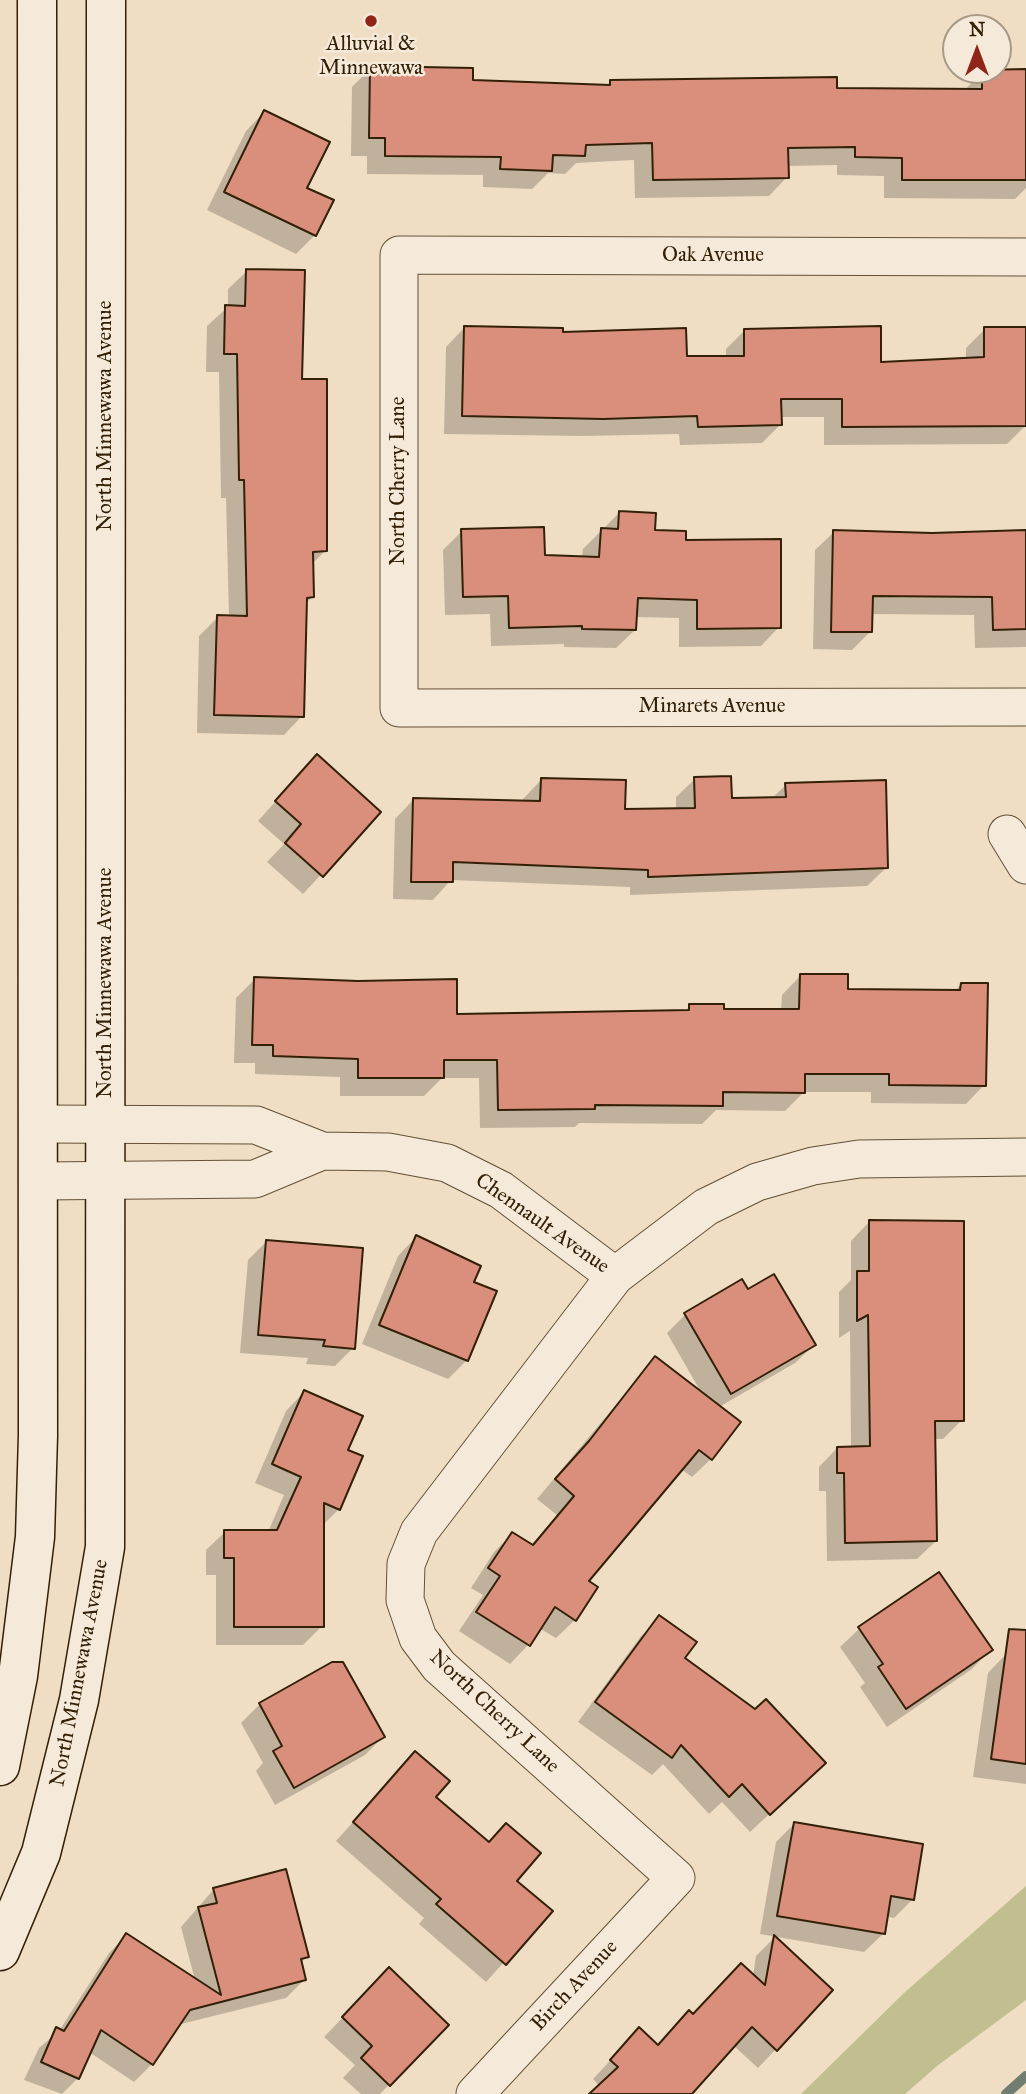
<!DOCTYPE html>
<style>
body{margin:0}
#map{position:relative;width:1026px;height:2094px;overflow:hidden;background:#efdec4;font-family:"IM FELL Great Primer",serif}
canvas{display:block}
.north{position:absolute;left:942px;top:14px;width:70px;height:70px;box-sizing:border-box;background:#f5ead9;border:2px solid #a79985;border-radius:50%;rotate:0deg;font-size:19px;font-weight:700;line-height:28px;text-align:center;color:#332007}
.north::after{content:'';display:block;margin:auto;width:24px;height:32px;background:#8f2418;clip-path:polygon(50% 0,100% 100%,50% 72%,0 100%)}
</style>
<div id="map">
<canvas width="1026" height="2094"></canvas>
<div class="north">N</div>
</div>
<script>
const c = document.querySelector('canvas').getContext('2d');
c.lineJoin = 'round';
function fill(path, color) { c.fillStyle = color; c.fill(path, 'evenodd'); }
const poly = rows => new Path2D(rows.map(r => 'M' + r).join(''));
function stroke(path, color, width, dash) { c.strokeStyle = color; c.lineWidth = width; c.lineCap = dash ? 'butt' : 'round'; c.setLineDash(dash || []); c.stroke(path); }
function write(font, color, halo, rows, align = 'center') {
  c.font = font + ' "IM FELL Great Primer",serif'; c.lineWidth = 5; c.setLineDash([]); c.textBaseline = 'middle'; c.strokeStyle = halo; c.fillStyle = color; for (const [text, x, y, turn = 0] of rows) {
    c.save(); c.translate(x, y); c.rotate((+turn || 0) * Math.PI / 180); c.textAlign = isNaN(turn) ? turn : align; if (halo) c.strokeText(text, 0, 0); c.fillText(text, 0, 0); c.restore();
  }
}
fill(poly([
 [1026,1886,1026,2000,937,2066,905,2094,801,2094,904,1993]
]), '#c1bf8f');
fill(poly([
 [371,68,471,81,605,87,611,81,964,91,983,70,1026,71,1026,188,1015,199,884,198,884,176,837,175,837,165,787,166,787,177,769,196,635,198,634,160,576,163,565,174,548,173,532,189,483,187,483,175,367,174,367,156,351,156,352,87],
 [264,112,305,188,315,235,296,254,207,210,246,131],
 [247,271,301,381,325,551,312,564,312,597,305,604,302,716,284,735,197,733,199,636,218,617,229,617,226,498,221,498,219,372,206,372,207,326,228,307,228,289],
 [464,328,562,334,685,358,726,358,726,349,745,330,880,364,966,360,966,348,985,329,1026,329,1026,425,1007,444,824,445,824,417,780,417,780,425,762,443,680,445,679,434,583,436,444,434,446,347],
 [619,513,653,532,684,542,779,627,761,646,679,647,679,618,635,617,635,630,616,648,564,647,564,644,491,646,490,614,445,615,443,550,462,531,543,557,582,558,583,549],
 [834,532,1026,533,1026,647,975,648,974,615,871,614,871,631,852,650,813,649,815,550],
 [299,775,379,812,303,894,267,862,284,844,258,821],
 [695,779,730,800,771,799,786,785,886,868,867,886,630,895,630,887,451,880,433,900,393,899,395,819,413,800,523,803,523,799,541,780,623,811,676,810,676,797],
 [800,976,846,991,954,992,961,984,984,1085,966,1104,871,1103,871,1092,804,1092,785,1111,716,1110,702,1124,579,1123,575,1127,480,1128,479,1078,442,1078,424,1096,340,1096,340,1077,255,1074,255,1063,234,1063,236,998,255,979,455,1015,684,1012,690,1006,722,1010,781,1010,782,995],
 [869,1222,962,1420,943,1439,934,1439,936,1541,917,1559,827,1561,826,1491,819,1491,819,1467,837,1448,851,1448,850,1331,839,1338,839,1292,851,1280,851,1241],
 [416,1237,456,1254,454,1257,472,1283,467,1360,448,1379,362,1344,398,1256],
 [266,1242,353,1348,335,1366,306,1364,308,1358,240,1353,248,1260],
 [747,1291,814,1345,795,1363,719,1407,711,1459,692,1477,681,1469,586,1582,575,1620,556,1638,539,1628,528,1645,510,1664,459,1631,483,1595,471,1588,494,1552,512,1534,531,1546,557,1515,537,1499,655,1358,702,1394,667,1333,685,1315],
 [304,1392,346,1451,339,1509,322,1526,322,1626,303,1645,216,1645,216,1575,206,1575,206,1550,225,1532,268,1532,284,1495,255,1483,286,1411],
 [939,1574,990,1650,972,1669,887,1727,860,1687,865,1683,840,1647,859,1629],
 [660,1618,683,1658,805,1781,750,1832,722,1802,709,1814,663,1764,652,1775,578,1722,641,1636],
 [1006,1654,1026,1657,1026,1784,973,1777,988,1673],
 [332,1664,383,1737,365,1755,275,1805,256,1771,263,1763,241,1723,260,1704],
 [415,1753,434,1797,515,1881,550,1911,486,1982,419,1924,424,1918,336,1841],
 [794,1824,913,1899,894,1918,886,1916,883,1934,864,1952,760,1934,776,1842],
 [214,1889,307,1956,300,1964,304,1980,286,1998,177,2025,152,2064,134,2082,89,2052,78,2078,62,2094,24,2080,39,2048,59,2031,109,1953,127,1935,195,1980,181,1927],
 [774,1938,776,2049,758,2068,733,2045,690,2094,592,2094,600,2086,593,2079,639,2030,657,2046,689,2012,693,2016,753,1976,756,1956],
 [371,1988,447,2025,380,2094,361,2094,343,2078,355,2065,324,2037]
]), '#0003');
stroke(poly([
 [1006,2094,1026,2076]
]), '#717d71', 10);
const building = poly([
 [370,66,473,68,473,80,610,85,610,80,837,77,837,88,982,89,982,70,1026,69,1026,180,902,180,902,158,855,157,855,147,788,148,789,178,731,179,653,180,652,143,586,145,585,156,553,155,552,171,500,169,501,157,385,156,385,138,369,138,370,66],
 [264,110,330,142,307,188,334,200,316,236,224,192,264,110],
 [246,269,305,270,302,379,327,379,327,551,313,552,314,597,307,598,304,717,214,715,217,615,247,616,244,480,239,480,237,354,224,354,225,305,245,306,246,269],
 [464,326,563,328,563,332,686,328,687,356,744,356,744,329,881,326,881,362,984,357,984,327,1026,327,1026,426,842,427,842,399,781,399,782,425,698,427,697,416,603,419,462,416,464,326],
 [619,511,656,513,655,530,686,531,686,540,781,539,781,628,697,629,697,600,638,598,636,630,582,629,582,626,509,628,508,596,463,597,461,529,544,527,545,555,599,557,601,528,618,529,619,511],
 [833,530,932,533,1026,530,1026,629,993,630,992,597,873,596,872,632,831,632,833,530],
 [317,754,381,812,323,877,285,843,301,824,275,801,317,754],
 [731,776,732,798,786,797,785,783,886,780,888,868,648,877,648,870,453,862,453,882,411,882,413,798,540,801,541,778,626,780,625,809,695,808,694,777,731,776],
 [800,974,848,974,848,989,960,990,961,983,988,983,986,1086,889,1085,889,1074,805,1074,805,1093,723,1092,723,1106,595,1105,595,1109,498,1110,497,1060,444,1060,444,1078,358,1078,358,1059,273,1056,273,1045,252,1045,254,977,358,981,457,979,457,1014,689,1010,689,1004,724,1004,724,1009,799,1009,800,974],
 [869,1220,964,1221,964,1421,935,1421,937,1541,845,1543,844,1473,837,1473,837,1447,870,1446,868,1315,857,1321,857,1271,869,1271,869,1220],
 [416,1235,481,1266,474,1282,497,1291,468,1361,379,1325,416,1235],
 [266,1240,363,1248,355,1349,323,1346,325,1340,258,1335,266,1240],
 [774,1274,816,1345,731,1394,684,1313,742,1279,748,1289,774,1274],
 [655,1356,741,1422,712,1460,699,1450,589,1581,598,1587,576,1621,555,1607,530,1646,476,1612,500,1576,488,1568,512,1532,533,1545,574,1496,555,1479,589,1441,655,1356],
 [304,1390,363,1416,348,1450,363,1456,340,1510,324,1503,324,1627,234,1627,234,1558,224,1558,224,1530,277,1530,301,1477,272,1464,304,1390],
 [939,1572,993,1650,906,1709,878,1667,883,1664,858,1627,939,1572],
 [659,1615,697,1642,685,1658,755,1709,766,1699,826,1763,770,1815,742,1784,729,1797,681,1745,672,1758,595,1702,659,1615],
 [1009,1629,1026,1630,1026,1764,991,1759,1009,1629],
 [332,1662,343,1662,385,1737,294,1788,273,1751,282,1746,259,1703,332,1662],
 [415,1751,450,1781,436,1797,489,1842,506,1823,541,1853,517,1881,553,1911,506,1965,436,1904,441,1899,353,1822,415,1751],
 [794,1822,923,1844,914,1900,891,1896,885,1934,777,1916,794,1822],
 [286,1869,309,1957,301,1959,306,1980,190,2010,153,2065,101,2030,79,2079,41,2062,56,2027,64,2031,126,1933,221,1995,198,1907,217,1903,213,1888,286,1869],
 [774,1935,833,1990,777,2051,752,2027,692,2094,589,2094,618,2067,610,2060,639,2027,658,2045,689,2010,693,2014,741,1963,765,1985,774,1935],
 [389,1967,449,2025,390,2086,361,2058,372,2046,342,2017,389,1967]
]);
fill(building, '#da8f7c');
stroke(building, '#332007', 2);
const street = poly([
 [1026,257,399,255,399,708,1026,707],
 [1007,834,1026,865],
 [40,1124,256,1125,322,1151,388,1152,447,1163,501,1190,615,1276,706,1207,757,1182,813,1166,859,1159,1026,1157],
 [40,1181,255,1179,322,1151],
 [475,2094,676,1878,439,1666,418,1638,405,1600,406,1564,419,1532,615,1276]
]);
const secondary = poly([
 [0,1766,18,1676,35,1537,38,1435,37,0],
 [0,1951,41,1853,79,1700,105,1547,106,0]
]);
stroke(street, '#625036', 39);
stroke(secondary, '#332007', 41);
stroke(street, '#f5ead9', 37);
stroke(secondary, '#f5ead9', 38);
for (const [x, y, r, color] of [
 [371,21,7,"#8f2418"]
]) { const dot = new Path2D(); dot.arc(x, y, r, 0, 2 * Math.PI); c.fillStyle = color; c.fill(dot); stroke(dot, '#f5ead9', 2.5); }
write('21px', '#332007', '#f5ead9', [
 ["Alluvial &",371,45],
 ["Minnewawa",371,69]
]);
write('21px', '#332007', '#f5ead9', [
 ["Oak Avenue",713,256],
 ["North Minnewawa Avenue",106,416,-90],
 ["North Cherry Lane",399,481,-90],
 ["Minarets Avenue",712,707],
 ["North Minnewawa Avenue",106,983,-90],
 ["Chennault Avenue",542,1224,35],
 ["North Minnewawa Avenue",80,1673,-79],
 ["North Cherry Lane",494,1712,43],
 ["Birch Avenue",575,1986,-47]
]);
</script>
